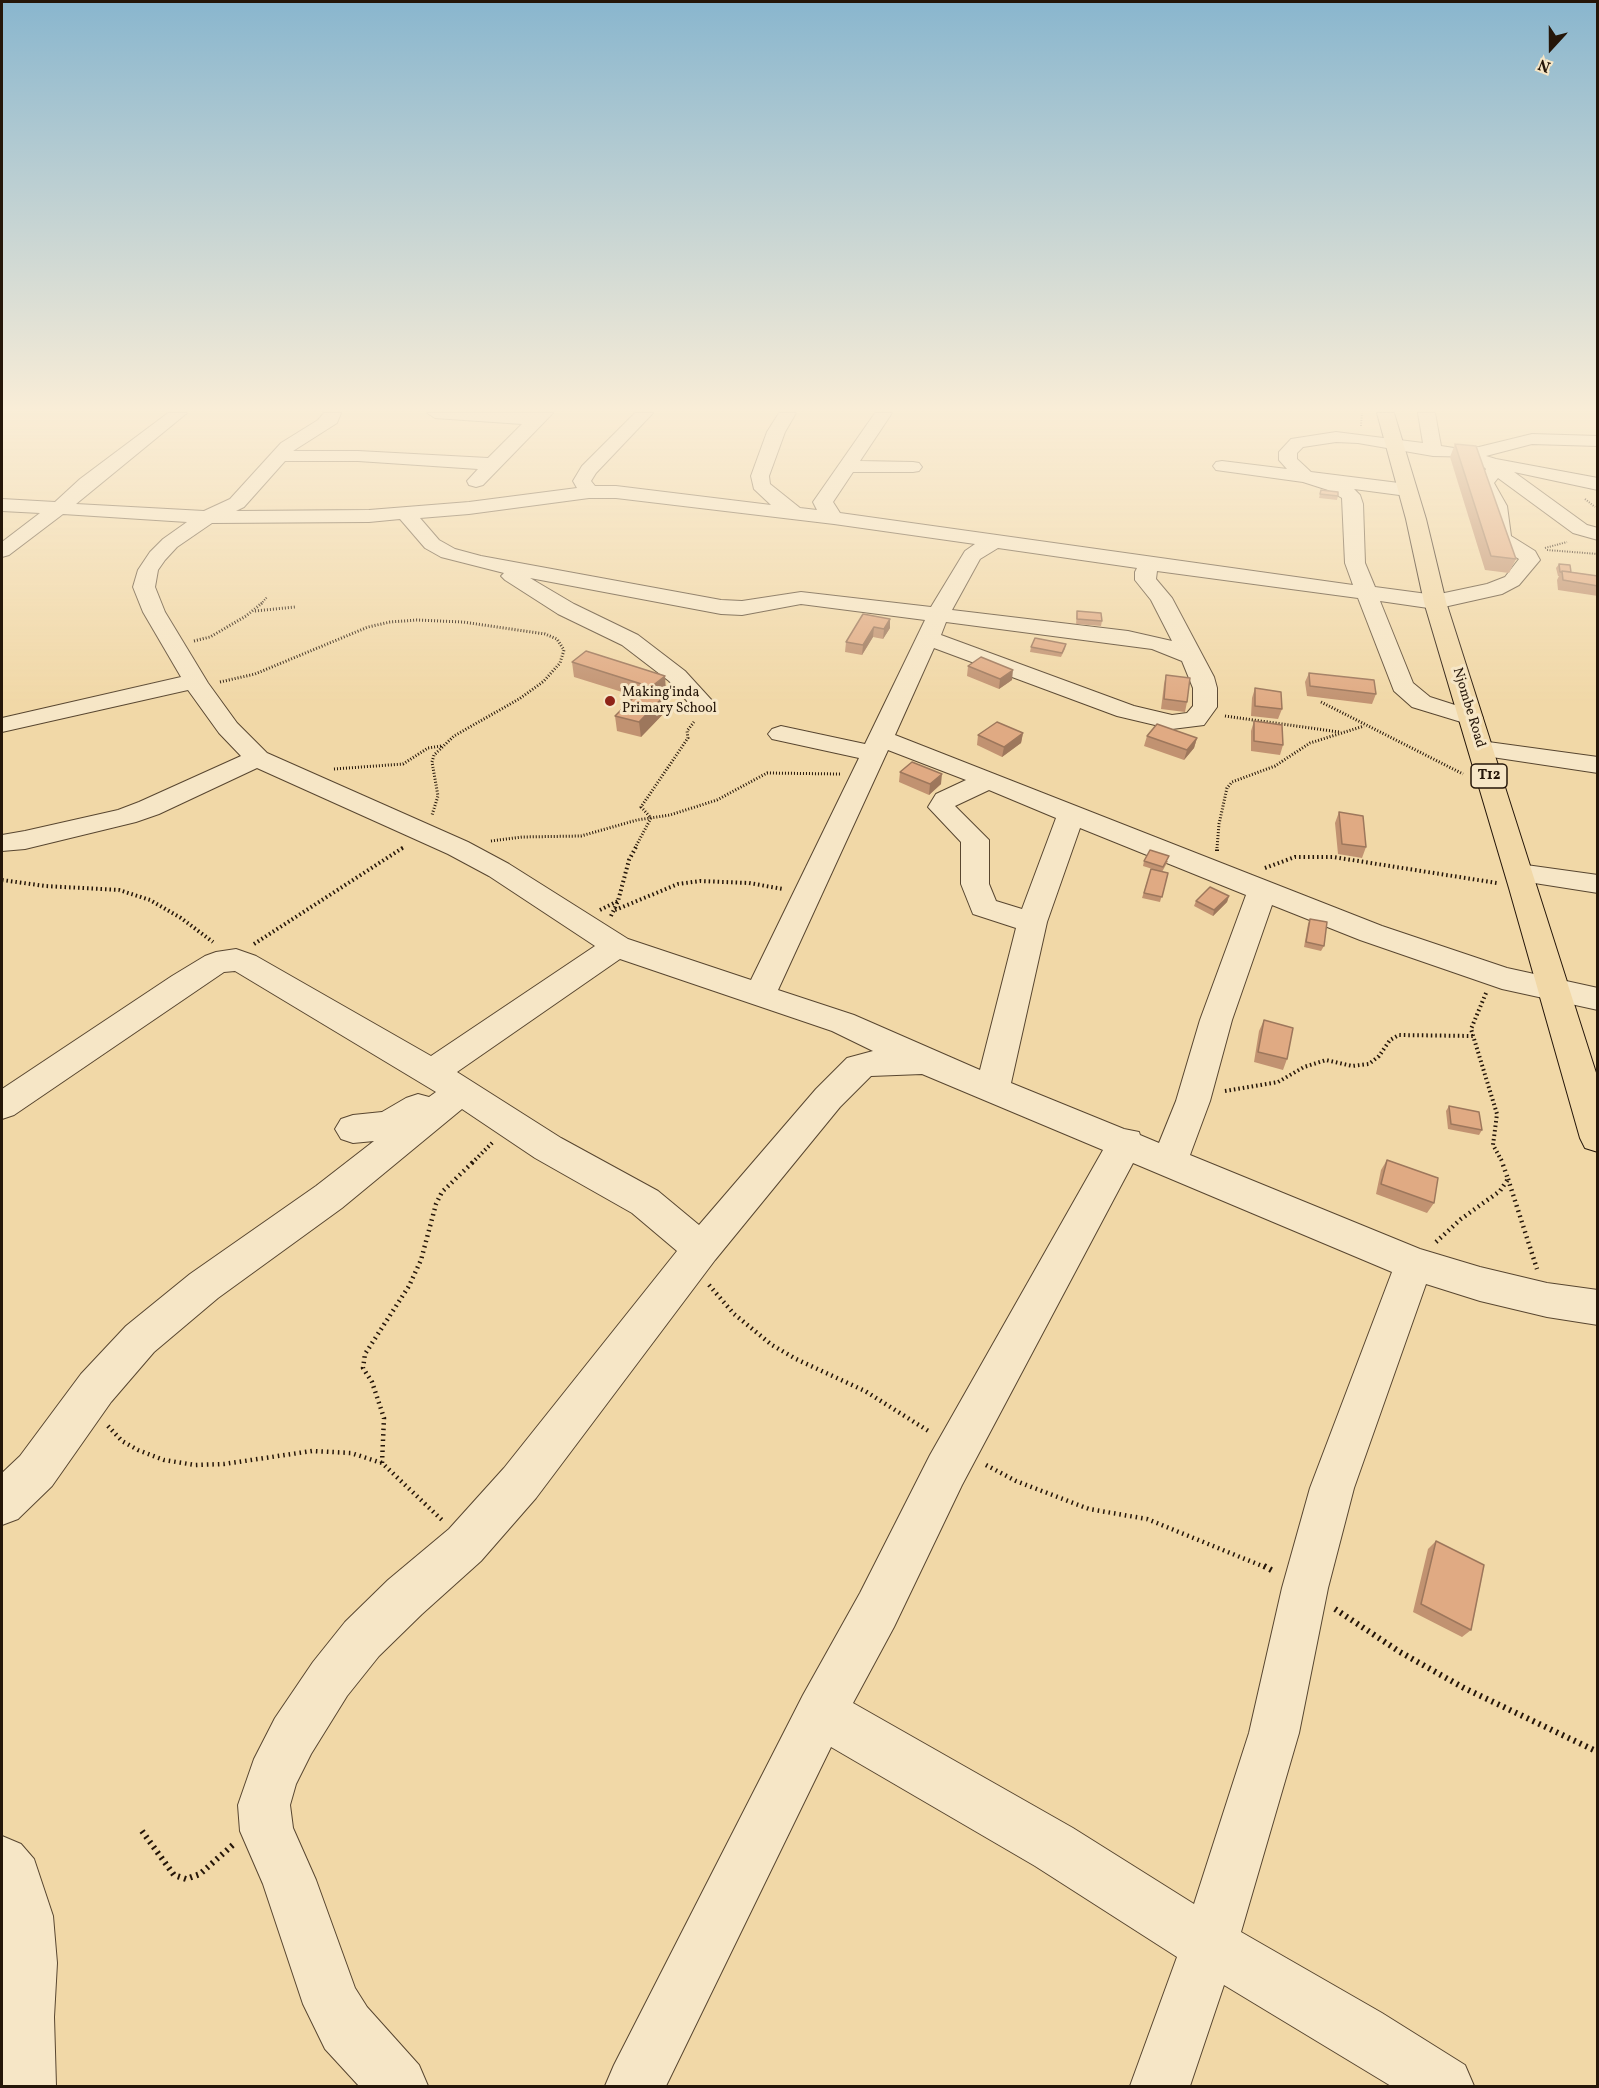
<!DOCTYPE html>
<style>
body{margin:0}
#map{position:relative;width:1599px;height:2088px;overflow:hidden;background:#f1d8a7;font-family:Vollkorn,serif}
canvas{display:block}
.frame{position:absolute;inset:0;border:3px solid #251609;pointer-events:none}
.north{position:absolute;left:1521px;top:18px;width:60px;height:60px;-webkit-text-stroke:4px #f6e6c6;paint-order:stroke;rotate:201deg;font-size:16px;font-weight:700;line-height:24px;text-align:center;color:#251609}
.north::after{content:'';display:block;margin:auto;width:21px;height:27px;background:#251609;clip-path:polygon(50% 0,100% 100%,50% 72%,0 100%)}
</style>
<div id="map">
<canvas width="1599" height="2088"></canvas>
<div class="frame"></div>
<div class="north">N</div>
</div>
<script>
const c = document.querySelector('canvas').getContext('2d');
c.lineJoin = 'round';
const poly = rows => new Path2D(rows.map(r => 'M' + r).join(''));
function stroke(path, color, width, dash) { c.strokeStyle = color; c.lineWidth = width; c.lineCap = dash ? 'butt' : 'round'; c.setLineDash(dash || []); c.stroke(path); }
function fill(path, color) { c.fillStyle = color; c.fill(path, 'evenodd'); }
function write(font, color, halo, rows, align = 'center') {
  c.font = font + ' Vollkorn,serif'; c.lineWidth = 6; c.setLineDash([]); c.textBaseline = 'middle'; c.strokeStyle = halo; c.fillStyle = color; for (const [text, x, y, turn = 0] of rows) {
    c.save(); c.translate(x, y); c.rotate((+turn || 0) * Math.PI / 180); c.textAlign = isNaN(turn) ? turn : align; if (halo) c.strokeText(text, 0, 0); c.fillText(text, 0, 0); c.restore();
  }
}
const minor = poly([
 [168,413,187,413,76,504,204,511,230,499,281,443,318,420,324,413,341,413,337,423,293,451,358,451,488,458,522,424,435,418,427,413,553,413,483,485,476,487,469,485,467,481,478,469,358,461,285,461,244,507,236,511,369,510,469,502,577,488,573,481,582,466,635,413,653,413,596,473,591,481,595,486,616,486,771,505,754,489,751,476,767,432,779,413,796,413,785,432,769,476,770,484,800,508,817,510,813,502,875,413,892,413,860,461,913,462,919,463,922,467,919,471,913,472,853,472,833,502,840,513,1353,585,1345,563,1342,498,1328,490,1303,482,1216,470,1213,466,1216,462,1222,461,1287,469,1279,460,1279,452,1291,439,1336,432,1423,443,1418,413,1435,413,1441,446,1454,448,1479,447,1532,434,1598,436,1598,446,1532,444,1486,456,1496,459,1598,478,1598,490,1514,472,1587,525,1598,528,1598,540,1573,533,1498,478,1494,483,1507,506,1511,536,1535,551,1540,560,1519,585,1502,594,1435,609,1380,601,1413,683,1430,697,1480,713,1483,718,1480,723,1471,725,1412,707,1394,691,1358,598,1157,571,1156,579,1172,598,1214,677,1217,688,1217,707,1204,725,1172,729,1117,716,934,648,895,735,1382,926,1507,968,1598,988,1598,1010,1502,989,1360,940,1272,905,1232,1020,1210,1101,1190,1155,1420,1249,1480,1267,1547,1283,1598,1290,1598,1325,1547,1317,1480,1301,1426,1284,1354,1488,1328,1588,1299,1733,1241,1932,1382,2013,1465,2065,1474,2086,1391,2086,1224,1985,1190,2086,1130,2086,1177,1957,1035,1866,831,1747,666,2086,605,2086,614,2065,803,1695,860,1593,930,1455,1103,1150,922,1074,871,1076,840,1107,715,1260,536,1498,481,1561,422,1614,379,1656,347,1696,311,1754,296,1784,290,1805,293,1828,316,1880,355,1988,367,2007,419,2065,428,2086,359,2086,325,2049,303,2004,263,1884,240,1831,238,1805,254,1759,275,1718,313,1662,345,1622,388,1580,449,1529,504,1468,677,1251,632,1213,535,1158,462,1109,342,1208,218,1298,154,1352,111,1402,52,1486,18,1519,2,1525,2,1473,20,1456,81,1374,126,1326,190,1274,316,1186,374,1141,353,1143,341,1139,335,1129,341,1119,353,1115,382,1112,406,1098,418,1094,429,1097,436,1092,235,971,224,972,14,1115,2,1119,2,1089,172,976,205,956,216,952,236,949,256,956,431,1056,595,946,489,876,448,854,257,768,159,814,136,822,25,849,2,851,2,835,25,831,118,810,139,802,241,756,219,733,188,690,2,732,2,718,181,677,143,612,133,587,138,570,150,552,163,539,187,522,63,514,9,555,2,557,2,542,40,513,2,511,2,499,55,502,80,479,168,413],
 [1336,442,1358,443,1433,456,1480,457,1477,461,1486,469,1475,483,1487,506,1491,537,1500,548,1519,559,1505,577,1487,584,1435,595,1375,587,1365,563,1363,504,1360,495,1354,489,1407,496,1414,494,1416,490,1414,486,1407,484,1311,472,1297,459,1297,453,1303,447,1336,442],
 [589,498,616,498,834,524,975,544,965,551,931,607,801,592,742,601,721,600,481,556,455,549,439,540,420,518,469,514,589,498],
 [400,519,425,548,441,557,504,573,501,576,505,580,558,614,622,645,669,681,696,711,705,713,714,711,717,706,685,671,638,635,574,604,530,578,721,614,742,615,801,604,925,620,865,744,781,726,772,729,768,734,772,739,859,758,751,980,628,939,509,864,468,842,267,753,237,723,208,683,165,612,155,587,158,570,165,560,177,547,212,523,369,522,400,519],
 [998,548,1137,568,1135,572,1135,580,1151,600,1172,641,1128,631,952,610,980,559,998,548],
 [946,622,1152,649,1182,661,1193,688,1193,706,1187,713,1172,715,1134,706,941,635,946,622],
 [888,750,966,780,936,794,928,807,961,842,961,884,973,914,1016,928,980,1070,854,1015,778,990,888,750],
 [989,790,1056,818,1022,909,996,901,989,884,989,840,955,806,989,790],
 [1080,828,1246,895,1200,1020,1176,1101,1159,1143,1140,1135,1139,1132,1124,1129,1011,1083,1047,922,1080,828],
 [620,959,832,1031,873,1051,847,1058,816,1089,699,1225,658,1191,561,1138,457,1072,620,959],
 [1133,1163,1392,1272,1310,1488,1282,1588,1249,1733,1194,1904,1073,1828,853,1703,894,1627,962,1485,1133,1163],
 [1481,741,1598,757,1598,773,1472,754,1468,749,1472,744,1481,741],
 [1519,864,1598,875,1598,893,1509,879,1505,873,1509,867,1519,864],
 [2,1836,21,1844,34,1859,53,1916,57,1963,54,2017,56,2086,2,2086,2,1836]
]);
const highway = poly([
 [1377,413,1394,413,1426,519,1446,602,1598,1079,1598,1152,1585,1148,1580,1138,1509,888,1424,602,1406,519,1377,413]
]);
stroke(minor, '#584630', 2);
stroke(highway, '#251609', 2);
stroke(poly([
 [1361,426,1362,413],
 [1585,499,1595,507],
 [1545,548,1567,542],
 [1547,550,1598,554],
 [261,604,267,597]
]), '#251609', 2, [1, 1.5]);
stroke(poly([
 [255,611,295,607],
 [194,641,210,637,246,616,262,603],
 [220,682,255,674,368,627,390,622,417,620,463,622,545,634,557,639,564,650,560,663,544,681,519,699,454,736,434,755,432,762,438,796,432,815],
 [1321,702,1463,774],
 [1225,716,1339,732],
 [334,769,403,764,428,748,441,746],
 [491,841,522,837,581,836,637,820,670,815,717,800,767,773,840,774],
 [402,848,404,847],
 [635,848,651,818,641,807,688,738,687,731,694,722],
 [1217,848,1219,824,1227,788,1232,782,1275,766,1310,743,1364,726]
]), '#251609', 3, [1, 2]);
stroke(poly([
 [1217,851,1217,847],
 [1265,868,1295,857,1333,857,1497,883],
 [2,880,45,886,119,890,150,900,181,918,213,942],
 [600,910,618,901],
 [615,910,678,884,700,881,749,883,783,889],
 [611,916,618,901,629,860,636,847],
 [254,944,404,847],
 [1486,993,1471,1029,1497,1114,1493,1145,1503,1163],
 [1225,1091,1278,1082,1304,1067,1326,1060,1352,1066,1369,1064,1379,1056,1390,1040,1399,1035,1473,1036],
 [472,1163,493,1142]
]), '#251609', 4, [1.5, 3]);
stroke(poly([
 [1508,1179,1537,1269],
 [1436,1242,1461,1219,1500,1191,1508,1179,1502,1162],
 [709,1285,734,1314,772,1345,796,1359,865,1391,930,1432],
 [108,1426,122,1441,138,1450,164,1460,195,1465,224,1464,312,1451,351,1453,382,1463,442,1520],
 [382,1463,384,1418,372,1382,363,1368,365,1354,409,1286,421,1260,436,1204,442,1192,473,1162],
 [986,1465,1016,1481,1089,1509,1147,1519,1267,1568]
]), '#251609', 4.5, [1.5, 4]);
stroke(poly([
 [1264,1566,1275,1572],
 [1335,1609,1400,1652,1464,1688,1598,1752],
 [142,1831,174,1875,186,1879,200,1874,235,1843]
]), '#251609', 6, [2, 4.5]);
fill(minor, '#f6e6c6');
fill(highway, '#f1d8a7');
fill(poly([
 [1455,444,1516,559,1509,573,1485,570,1450,457],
 [1321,490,1338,496,1337,500,1319,498],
 [1559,564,1571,572,1598,576,1598,596,1558,590,1557,580,1559,576,1558,576,1556,568],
 [1077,611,1102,621,1101,626,1076,624],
 [863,614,890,628,883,639,873,637,862,655,845,652,846,642],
 [1066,644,1065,649,1061,657,1030,652,1031,647],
 [572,662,666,691,664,693,668,709,641,737,617,731,615,716,635,696,574,677],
 [968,666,1012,680,999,689,967,676],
 [1309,673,1376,694,1372,704,1307,696,1305,682],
 [1166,675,1187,702,1185,712,1161,709,1164,684],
 [1255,688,1282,709,1278,719,1251,716,1252,698],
 [1254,721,1283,745,1280,755,1251,751,1251,731],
 [1023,733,1021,743,1002,757,977,745,978,735],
 [1147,736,1197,738,1194,748,1184,760,1144,746],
 [900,772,941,784,929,795,899,782],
 [1339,812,1366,847,1362,858,1338,854,1335,823],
 [1144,861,1168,861,1162,872,1143,866],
 [1151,869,1168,873,1160,902,1142,898],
 [1229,896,1227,902,1213,916,1194,906,1196,901],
 [1310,919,1324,946,1321,951,1304,947,1308,924],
 [1264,1020,1287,1059,1283,1070,1254,1062,1259,1031],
 [1449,1106,1482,1130,1479,1135,1448,1129,1446,1111],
 [1387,1160,1434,1203,1427,1213,1376,1194,1381,1170],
 [1436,1541,1471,1630,1462,1637,1413,1612,1428,1549]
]), '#c19271');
fill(poly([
 [890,619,890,628,883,639,884,629],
 [874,627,873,637,862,655,863,645],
 [1013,670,1012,680,999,689,1000,679],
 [665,676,666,691,653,702,651,687],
 [666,694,668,709,641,737,639,722],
 [1023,733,1021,743,1002,757,1004,747],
 [1197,738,1194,748,1184,760,1187,750],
 [942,774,941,784,929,795,930,784],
 [1229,896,1227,902,1213,916,1214,910]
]), '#9d775c');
const building = poly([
 [1455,444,1476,446,1516,559,1491,556,1455,444],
 [1321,490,1338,492,1338,496,1320,494,1321,490],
 [1559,564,1570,565,1571,572,1562,571,1562,572,1560,572,1559,564],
 [1562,571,1598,576,1598,586,1563,580,1562,571],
 [1077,611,1101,613,1102,621,1077,619,1077,611],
 [863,614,890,619,884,629,874,627,863,645,846,642,863,614],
 [1035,638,1066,644,1062,653,1031,647,1035,638],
 [586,651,665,676,651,687,572,662,586,651],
 [981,657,1013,670,1000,679,968,666,981,657],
 [1309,673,1374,680,1376,694,1310,686,1309,673],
 [1166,675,1190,678,1187,702,1164,699,1166,675],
 [643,688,666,694,639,722,615,716,643,688],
 [1255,688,1281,692,1282,709,1255,706,1255,688],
 [1254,721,1282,725,1283,745,1254,741,1254,721],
 [997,722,1023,733,1004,747,978,735,997,722],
 [1157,724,1197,738,1187,750,1147,736,1157,724],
 [912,762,942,774,930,784,900,772,912,762],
 [1339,812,1363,816,1366,847,1342,844,1339,812],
 [1150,850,1169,856,1163,867,1144,861,1150,850],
 [1151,869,1168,873,1162,897,1144,893,1151,869],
 [1210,887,1229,896,1214,910,1196,901,1210,887],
 [1310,919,1327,922,1324,946,1306,942,1310,919],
 [1264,1020,1293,1028,1287,1059,1258,1052,1264,1020],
 [1449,1106,1479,1112,1482,1130,1451,1124,1449,1106],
 [1387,1160,1438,1178,1434,1203,1381,1184,1387,1160],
 [1436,1541,1484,1565,1471,1630,1421,1604,1436,1541]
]);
fill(building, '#e0aa83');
stroke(building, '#9d775c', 1.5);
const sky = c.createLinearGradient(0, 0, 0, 706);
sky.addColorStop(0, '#89b6ce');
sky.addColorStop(0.58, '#f9edd7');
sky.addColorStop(1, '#f9edd700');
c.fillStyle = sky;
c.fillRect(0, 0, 1599, 706);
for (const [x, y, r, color] of [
 [610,701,6,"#8f2418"]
]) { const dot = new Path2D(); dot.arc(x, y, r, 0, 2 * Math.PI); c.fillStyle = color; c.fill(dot); stroke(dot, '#f6e6c6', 2); }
write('14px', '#251609', '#f6e6c6', [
 ["Making'inda",622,693],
 ["Primary School",622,709]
], 'left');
write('14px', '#251609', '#f6e6c6', [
 ["Njombe Road",1468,708,73]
]);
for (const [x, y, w] of [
 [1489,776,36]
]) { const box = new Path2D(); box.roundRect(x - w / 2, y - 12, w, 24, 4.5); c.fillStyle = '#f6e6c6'; c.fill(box); stroke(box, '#251609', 1.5); }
write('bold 15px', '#251609', null, [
 ["T12",1489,776]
]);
</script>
